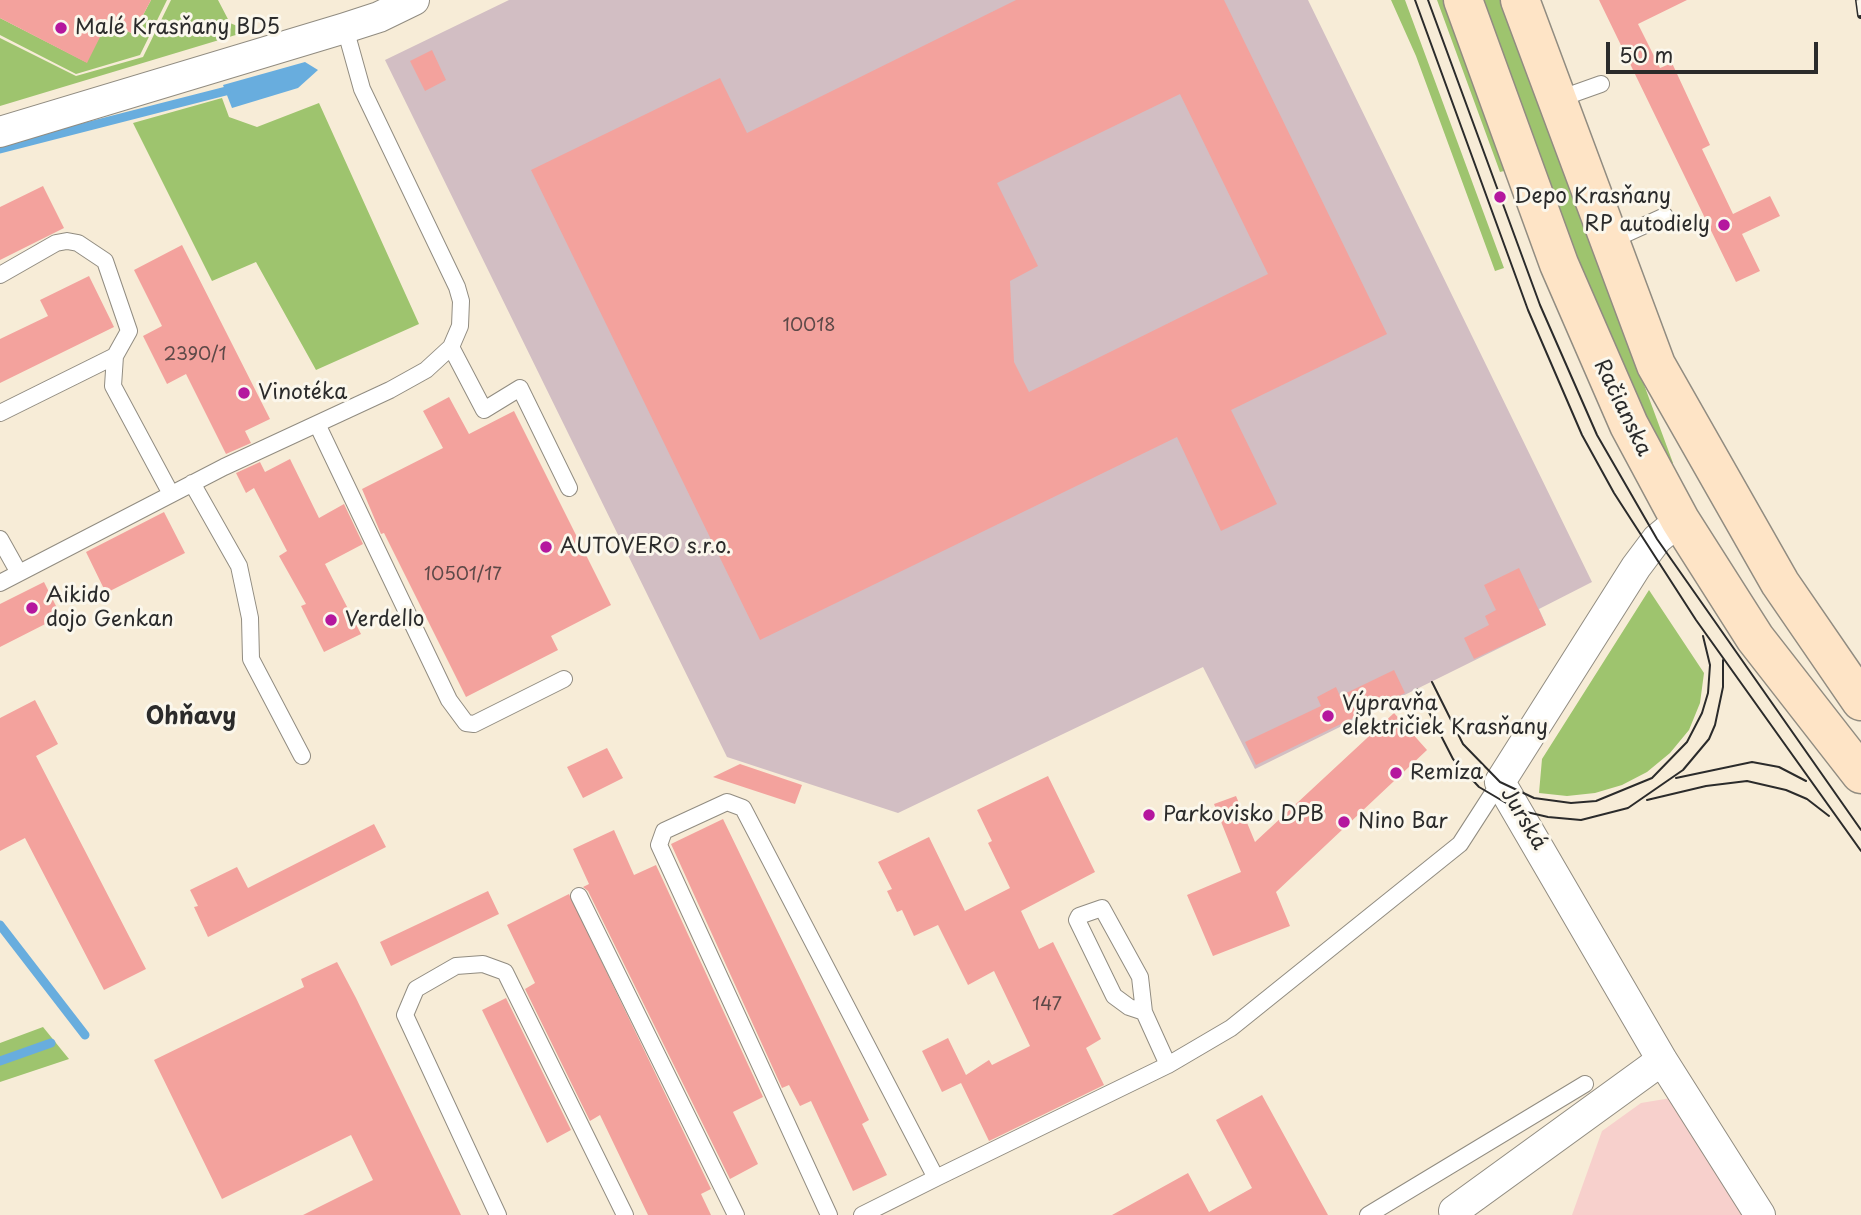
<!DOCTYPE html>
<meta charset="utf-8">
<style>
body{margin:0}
#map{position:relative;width:1861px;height:1215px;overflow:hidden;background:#f7ecd7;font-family:"Playpen Sans",sans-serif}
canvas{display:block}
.scale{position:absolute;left:1606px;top:42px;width:212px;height:32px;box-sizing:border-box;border:4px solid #2b2b2b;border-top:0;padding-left:9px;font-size:21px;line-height:24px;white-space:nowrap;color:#2b2b2b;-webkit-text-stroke:5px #fbf7ec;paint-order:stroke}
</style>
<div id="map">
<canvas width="1861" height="1215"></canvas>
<div class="scale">50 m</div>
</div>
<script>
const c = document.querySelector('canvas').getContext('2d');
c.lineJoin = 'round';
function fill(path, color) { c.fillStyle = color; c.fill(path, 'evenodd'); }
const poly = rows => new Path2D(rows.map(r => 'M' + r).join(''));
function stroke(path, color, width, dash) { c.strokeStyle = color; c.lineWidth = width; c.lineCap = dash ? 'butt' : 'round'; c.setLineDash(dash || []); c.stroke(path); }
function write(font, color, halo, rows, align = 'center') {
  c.font = font + ' "Playpen Sans",sans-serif'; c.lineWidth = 6; c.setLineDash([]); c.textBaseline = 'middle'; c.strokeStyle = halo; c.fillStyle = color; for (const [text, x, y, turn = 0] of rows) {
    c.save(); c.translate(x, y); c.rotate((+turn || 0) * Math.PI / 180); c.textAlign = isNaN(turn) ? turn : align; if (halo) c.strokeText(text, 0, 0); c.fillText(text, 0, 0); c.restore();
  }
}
fill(poly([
 [1671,1098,1742,1215,1572,1215,1602,1131,1641,1103]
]), '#f7d0cc');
fill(poly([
 [509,0,1308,0,1592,582,1539,609,1546,625,1255,769,1203,667,898,813,727,757,385,60]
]), '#d2bec3');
fill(poly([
 [151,0,167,0,140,55,76,74,0,35,0,18,86,62,108,21,133,34],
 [171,0,218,0,230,23,249,31,0,106,0,38,76,76,143,57],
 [1391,0,1405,0,1504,268,1495,271,1416,56],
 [1437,0,1447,0,1508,170,1500,172],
 [1482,0,1500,0,1507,14,1673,463,1670,466,1587,290],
 [222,98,229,117,257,127,319,103,419,324,316,370,256,262,212,281,133,123],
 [1649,590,1704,673,1700,703,1689,730,1670,753,1647,772,1622,785,1595,793,1567,796,1539,793,1542,759],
 [43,1027,69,1059,0,1082,0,1043]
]), '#9ec46e');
fill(poly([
 [305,62,318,70,298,88,232,108,223,85]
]), '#68adde');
stroke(poly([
 [0,149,226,91],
 [0,925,85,1035],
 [0,1061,51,1043]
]), '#68adde', 9);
fill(poly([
 [0,0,151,0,133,34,108,21,87,63,0,18],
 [1016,0,1224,0,1387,334,1231,410,1277,504,1221,531,1177,437,760,640,531,170,720,78,747,133],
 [1180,94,1268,274,1029,392,1014,362,1010,281,1038,266,997,183],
 [1599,0,1687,0,1638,24,1660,68,1672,63,1710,145,1702,149,1733,214,1770,196,1780,216,1742,234,1760,271,1736,282],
 [432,50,446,80,425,91,410,61],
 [43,186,64,228,0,260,0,207],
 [182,245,270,419,245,431,251,443,226,454,186,374,167,384,143,336,162,326,134,270],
 [89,276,114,327,0,383,0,339,48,316,40,300],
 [449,397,469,434,514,411,611,605,551,636,558,650,466,697,384,533,381,534,362,489,443,448,423,411],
 [290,459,319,518,344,504,363,544,325,564,361,634,324,652,301,606,306,604,279,556,287,551,254,488,246,493,236,473,260,462,265,472],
 [164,512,185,553,106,593,86,552],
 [1519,568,1546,625,1474,659,1464,638,1489,625,1485,616,1496,610,1484,585],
 [44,582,61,616,0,647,0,604],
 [1394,670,1405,693,1256,765,1245,742,1321,706,1317,697,1336,687,1340,696],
 [35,700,58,744,36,756,146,969,104,990,25,838,0,851,0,718],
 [1394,713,1427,750,1276,892,1290,926,1213,956,1187,895,1241,872,1214,804,1236,796,1255,842],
 [607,748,623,778,583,798,567,767],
 [740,764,802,785,795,804,713,777],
 [1048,776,1095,872,1021,911,1039,949,1053,942,1101,1039,1086,1048,1104,1085,989,1141,961,1083,942,1092,922,1051,948,1038,966,1075,989,1060,992,1065,1030,1046,994,971,968,985,938,925,914,936,902,910,897,912,887,891,892,889,878,862,929,837,965,911,1010,888,988,843,992,841,977,810],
 [723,819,869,1120,862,1124,887,1175,853,1191,811,1101,800,1106,789,1085,782,1088,671,844],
 [374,824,386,847,208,937,194,907,198,906,190,890,237,867,248,888],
 [614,830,634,875,656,865,763,1097,733,1112,758,1164,730,1179,588,891,583,887,589,884,573,849],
 [488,891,499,914,391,966,380,942],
 [569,894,711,1189,701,1194,711,1215,648,1215,600,1115,590,1121,525,989,535,983,507,925],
 [337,962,356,998,461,1215,303,1215,373,1180,351,1135,222,1199,154,1060,304,987,301,979],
 [506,998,571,1130,547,1143,482,1010],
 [1262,1095,1328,1215,1112,1215,1188,1173,1209,1212,1252,1188,1216,1120]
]), '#f3a29d');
const service = poly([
 [1556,100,1601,84],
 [1610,241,1665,216],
 [0,275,56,243,67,241,78,243,105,261,129,331,115,356,113,386,171,494],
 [451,347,484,410,520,388,569,488],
 [0,413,115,356],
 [317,424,449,700,466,723,474,724,564,679],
 [192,483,239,566,250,618,251,659,302,756],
 [0,539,19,573],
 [0,583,224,467,390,390,426,370,451,347,460,326,461,301,457,287,362,89,345,28],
 [579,896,736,1215],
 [1144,1012,1129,1007,1114,996,1077,920,1079,916,1102,908,1140,977,1144,1012,1168,1065],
 [498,1215,405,1015,416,989,456,966,483,964,505,972,625,1215],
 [829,1215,659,845,664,831,727,802,743,808,936,1178,1168,1065,1231,1028,1460,844,1500,782],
 [862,1215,936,1178],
 [1368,1215,1585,1084]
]);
const minor = poly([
 [0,132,345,28,379,17,414,0],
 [1680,520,1657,539,1636,567,1500,782,1662,1060,1760,1215],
 [1456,1215,1454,1211,1662,1060]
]);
const secondary = poly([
 [1463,0,1559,264,1629,425,1680,520,1755,638,1861,774],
 [1520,0,1656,365,1780,583,1861,701]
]);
stroke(service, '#918c81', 18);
stroke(minor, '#918c81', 32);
stroke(secondary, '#918c81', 41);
stroke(service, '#fff', 16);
stroke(minor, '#fff', 30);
stroke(secondary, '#fee4c6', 38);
stroke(poly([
 [1415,0,1528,310,1582,435,1614,493,1696,620,1861,851],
 [1428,0,1540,305,1597,435,1657,539,1861,830],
 [1432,682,1463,744,1500,782,1534,798,1571,803,1596,801,1652,778,1687,742,1702,713,1708,693,1710,665,1703,636],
 [1417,689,1453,759,1479,787,1518,810,1548,817,1581,820,1628,808,1683,770,1709,739,1715,725,1723,687,1723,660],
 [1676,778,1752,762,1779,767,1806,781],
 [1647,800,1706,786,1747,781,1786,790,1807,799,1829,816]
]), '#2b2b2b', 2);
const rail = poly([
 [1859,0,1861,15]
]);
stroke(rail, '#2b2b2b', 8);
stroke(rail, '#fbf7ec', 5, [16]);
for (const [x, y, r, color] of [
 [61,28,7,"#b5179e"],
 [1500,197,7,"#b5179e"],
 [1724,225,7,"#b5179e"],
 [244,393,7,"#b5179e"],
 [546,547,7,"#b5179e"],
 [32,608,7,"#b5179e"],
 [331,620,7,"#b5179e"],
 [1328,716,7,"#b5179e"],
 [1396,773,7,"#b5179e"],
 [1149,815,7,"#b5179e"],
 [1344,822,7,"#b5179e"]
]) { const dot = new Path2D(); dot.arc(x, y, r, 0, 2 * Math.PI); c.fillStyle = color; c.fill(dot); stroke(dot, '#fbf7ec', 2.5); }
write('18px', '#5d4948', null, [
 ["10018",809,326],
 ["2390/1",195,355],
 ["10501/17",463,575],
 ["147",1047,1005]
]);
write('21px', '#2b2b2b', '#fbf7ec', [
 ["Malé Krasňany BD5",75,28],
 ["Depo Krasňany",1514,197],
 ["RP autodiely",1710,225,"right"],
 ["Vinotéka",258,393],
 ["AUTOVERO s.r.o.",560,547],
 ["Aikido",46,596],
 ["dojo Genkan",46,620],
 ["Verdello",345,620],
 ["Výpravňa",1342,704],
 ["električiek Krasňany",1342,728],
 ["Remíza",1410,773],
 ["Parkovisko DPB",1163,815],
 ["Nino Bar",1358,822]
], 'left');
write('21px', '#2b2b2b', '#fbf7ec', [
 ["Račianska",1622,408,64],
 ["Jurská",1523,819,59]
]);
write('bold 24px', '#2b2b2b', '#fbf7ec', [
 ["Ohňavy",191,717]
]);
</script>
